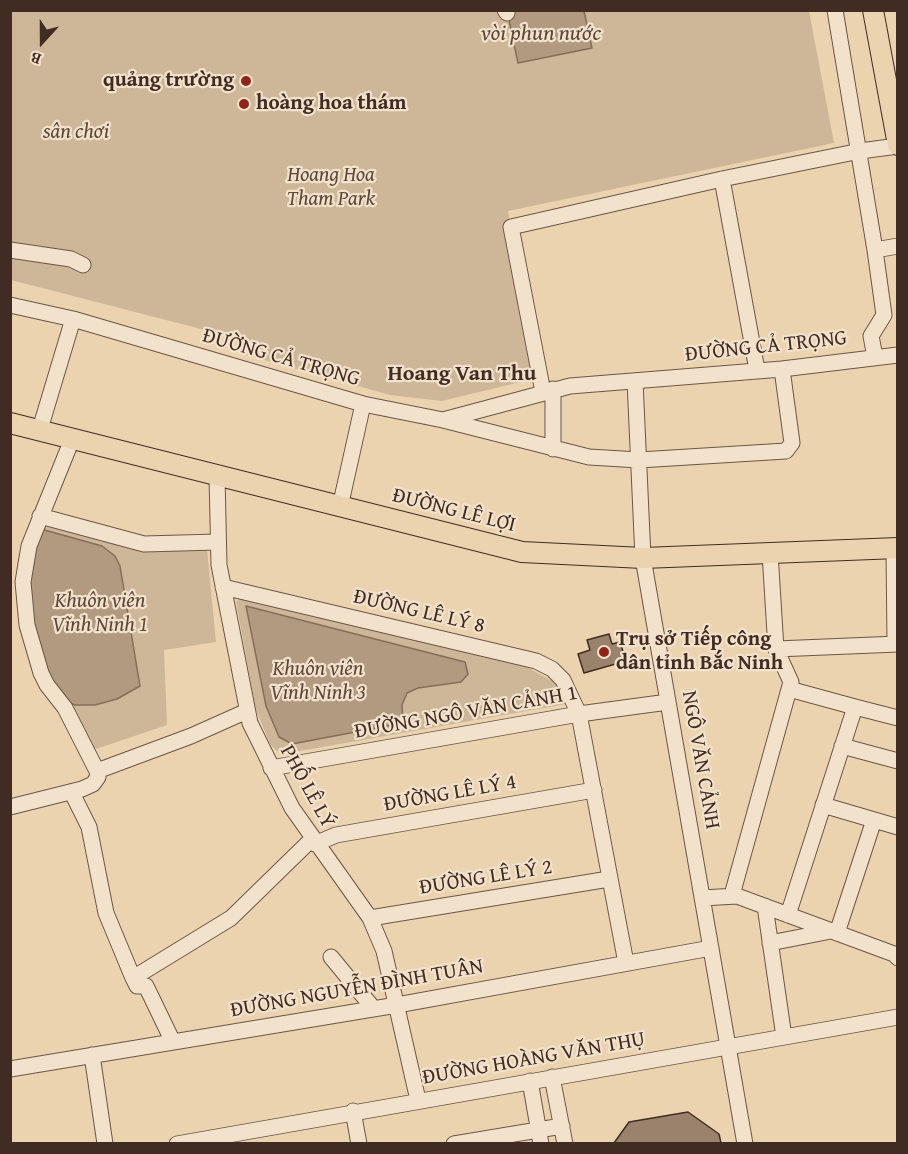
<!DOCTYPE html>
<meta charset="utf-8">
<style>
body{margin:0}
#map{position:relative;width:908px;height:1154px;overflow:hidden;background:#ebd3b0;font-family:"Gentium Book Plus",serif}
canvas{display:block}
.frame{position:absolute;inset:0;border:12px solid #412c24;pointer-events:none}
.north{position:absolute;left:12px;top:12px;width:60px;height:60px;-webkit-text-stroke:4px #f2e2cc;paint-order:stroke;rotate:201deg;font-size:16px;font-weight:700;line-height:24px;text-align:center;color:#412c24}
.north::after{content:'';display:block;margin:auto;width:21px;height:27px;background:#412c24;clip-path:polygon(50% 0,100% 100%,50% 72%,0 100%)}
</style>
<div id="map">
<canvas width="908" height="1154"></canvas>
<div class="frame"></div>
<div class="north">B</div>
</div>
<script>
const c = document.querySelector('canvas').getContext('2d');
c.lineJoin = 'round';
function fill(path, color) { c.fillStyle = color; c.fill(path, 'evenodd'); }
const poly = rows => new Path2D(rows.map(r => 'M' + r).join(''));
function stroke(path, color, width, dash) { c.strokeStyle = color; c.lineWidth = width; c.lineCap = dash ? 'butt' : 'round'; c.setLineDash(dash || []); c.stroke(path); }
function write(font, color, halo, rows, align = 'center') {
  c.font = font + ' "Gentium Book Plus",serif'; c.lineWidth = 4.5; c.setLineDash([]); c.textBaseline = 'middle'; c.strokeStyle = halo; c.fillStyle = color; for (const [text, x, y, turn = 0] of rows) {
    c.save(); c.translate(x, y); c.rotate((+turn || 0) * Math.PI / 180); c.textAlign = isNaN(turn) ? turn : align; if (halo) c.strokeText(text, 0, 0); c.fillText(text, 0, 0); c.restore();
  }
}
fill(poly([
 [10,11,809,11,834,143,508,211,533,379,442,401,390,395,243,354,236,338,11,280],
 [41,523,131,549,160,552,207,549,216,642,164,650,167,725,93,750,53,691],
 [242,597,523,665,563,687,566,704,289,753,277,751,270,744,256,710,236,602]
]), '#ceb798');
const water = poly([
 [507,11,584,11,592,48,518,63,507,11],
 [41,529,102,546,115,556,120,566,140,686,117,699,95,705,75,705,61,699,47,679,32,631,29,571,41,529],
 [246,606,465,662,468,674,461,682,418,688,407,693,402,705,403,723,292,744,279,737,266,706,246,606]
]);
fill(water, '#b19a80');
stroke(water, '#846e5b', 1.5);
const building = poly([
 [609,634,612,644,620,642,626,661,584,673,578,654,590,650,587,640,609,634],
 [688,1112,719,1134,721,1143,614,1143,629,1122,688,1112]
]);
fill(building, '#99836d');
stroke(building, '#412c24', 1.5);
const minor = poly([
 [505,10,507,13],
 [835,10,875,250,898,246],
 [722,179,757,370],
 [10,250,71,259,83,265],
 [875,250,884,315,871,336,875,357],
 [10,305,73,319,363,404,443,420,570,386,782,369,898,355],
 [635,381,643,558,745,1144],
 [543,392,511,227,722,179,860,151,898,146],
 [443,420,589,457,639,460,786,451,792,443,782,369],
 [40,429,73,319],
 [73,437,29,546,23,582,27,625,41,673,47,685,65,708,97,771],
 [553,449,553,389],
 [217,476,219,565,250,723,292,808,370,918,384,951,418,1100],
 [340,507,363,404],
 [40,516,144,544,217,542],
 [894,549,895,644],
 [223,587,536,661,552,669,563,680,579,714,626,963],
 [776,649,898,644],
 [855,707,898,718],
 [842,746,898,761],
 [271,768,579,714,668,702],
 [72,793,89,827,106,913,133,978,231,918,312,839],
 [823,805,898,827],
 [10,807,82,789,93,784,98,777,97,771,191,736,247,711],
 [315,844,336,835,594,790],
 [732,895,791,682,776,649,770,553],
 [702,898,737,896,894,954,898,958],
 [765,906,784,1037],
 [788,915,855,707,789,689],
 [370,918,609,879],
 [837,933,874,820],
 [770,943,831,931],
 [331,957,374,1009],
 [133,978,137,986,146,986,173,1042],
 [92,1055,105,1144],
 [10,1069,397,1005,711,948],
 [552,1077,565,1144],
 [530,1081,541,1144],
 [353,1111,359,1144],
 [177,1144,898,1017],
 [454,1144,562,1126]
]);
const major = poly([
 [873,10,898,145],
 [10,423,522,552,643,558,898,548]
]);
stroke(minor, '#6c5647', 17);
stroke(major, '#412c24', 22);
stroke(minor, '#f2e2cc', 15);
stroke(major, '#ebd3b0', 20);
for (const [x, y, r, color] of [
 [246,81,6,"#8f2418"],
 [244,104,6,"#8f2418"],
 [604,652,6,"#8f2418"]
]) { const dot = new Path2D(); dot.arc(x, y, r, 0, 2 * Math.PI); c.fillStyle = color; c.fill(dot); stroke(dot, '#f2e2cc', 2); }
write('bold 21px', '#412c24', '#f2e2cc', [
 ["quảng trường",234,81,"right"],
 ["hoàng hoa thám",256,104],
 ["Trụ sở Tiếp công",616,640],
 ["dân tỉnh Bắc Ninh",616,664]
], 'left');
write('italic 21px', '#5d483b', '#f2e2cc', [
 ["sân chơi",76,133],
 ["Hoang Hoa",331,176],
 ["Tham Park",331,200],
 ["Khuôn viên",100,602],
 ["Vĩnh Ninh 1",100,626],
 ["Khuôn viên",318,670],
 ["Vĩnh Ninh 3",318,694]
]);
write('21px', '#412c24', '#f2e2cc', [
 ["ĐƯỜNG CẢ TRỌNG",766,347,-6],
 ["ĐƯỜNG CẢ TRỌNG",281,358,16],
 ["ĐƯỜNG LÊ LỢI",454,511,14],
 ["ĐƯỜNG LÊ LÝ 8",419,612,13],
 ["ĐƯỜNG NGÔ VĂN CẢNH 1",466,713,-10],
 ["NGÔ VĂN CẢNH",700,760,80],
 ["PHỐ LÊ LÝ",307,787,61],
 ["ĐƯỜNG LÊ LÝ 4",450,794,-10],
 ["ĐƯỜNG LÊ LÝ 2",486,878,-9],
 ["ĐƯỜNG NGUYỄN ĐÌNH TUÂN",357,989,-10],
 ["ĐƯỜNG HOÀNG VĂN THỤ",534,1059,-10]
]);
write('italic 22px', '#5d483b', '#f2e2cc', [
 ["vòi phun nước",541,34]
]);
write('bold 22px', '#412c24', '#f2e2cc', [
 ["Hoang Van Thu",462,374]
]);
</script>
